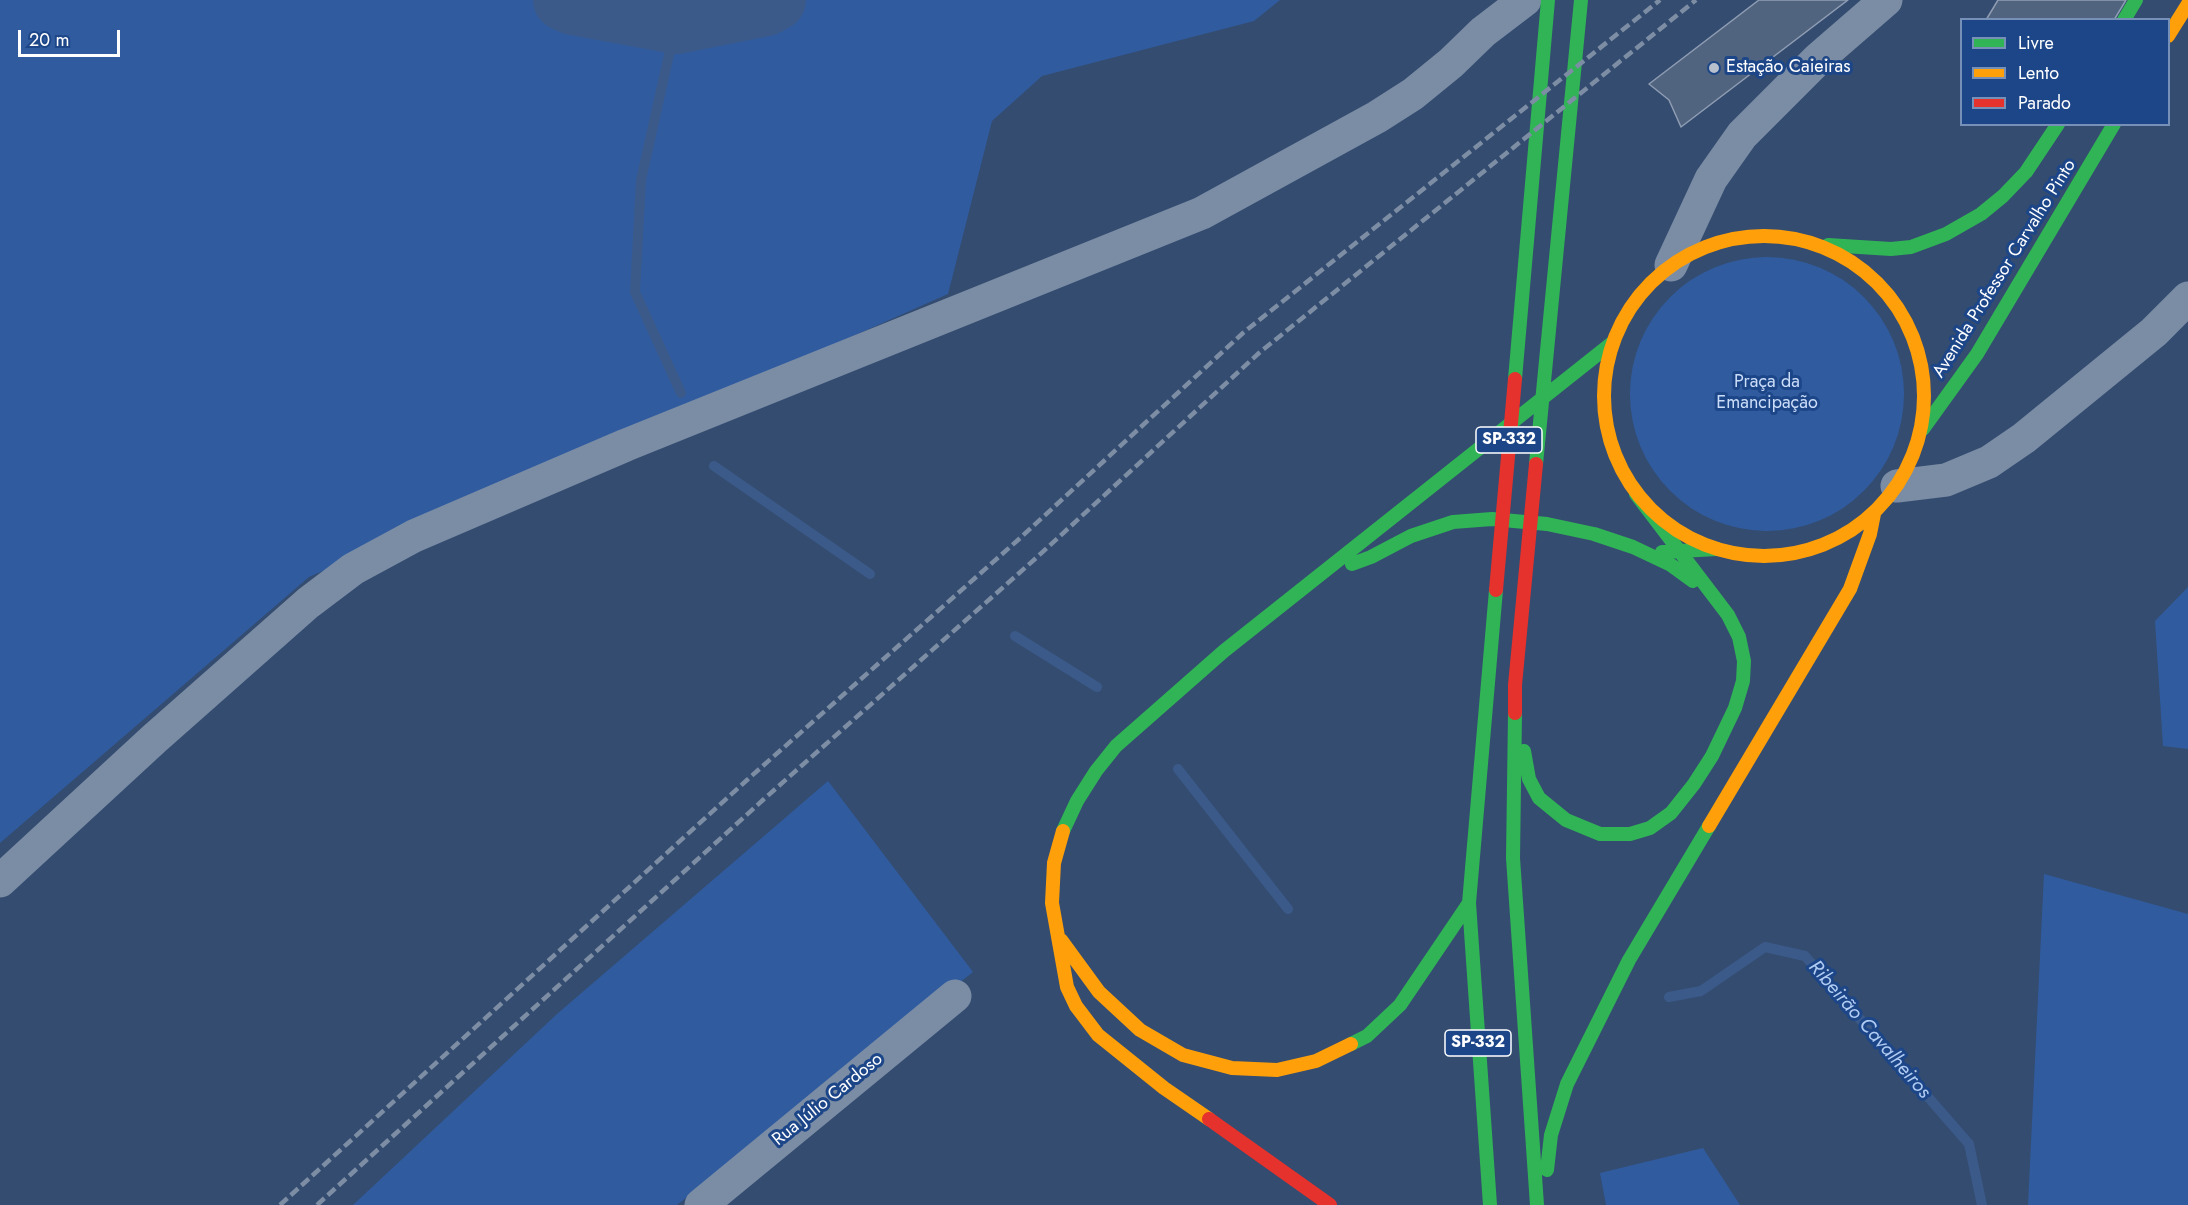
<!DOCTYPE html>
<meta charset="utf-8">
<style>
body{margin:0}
#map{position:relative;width:2188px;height:1205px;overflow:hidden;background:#344c70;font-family:Jost,sans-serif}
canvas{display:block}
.legend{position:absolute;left:1960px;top:18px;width:210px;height:108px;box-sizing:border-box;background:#1c4688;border:2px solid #7790b8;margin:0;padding:8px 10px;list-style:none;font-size:18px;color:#fff}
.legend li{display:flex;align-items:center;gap:12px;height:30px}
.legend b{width:30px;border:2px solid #7790b8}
.scale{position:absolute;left:18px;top:30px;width:102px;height:27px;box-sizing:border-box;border:3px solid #fff;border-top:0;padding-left:8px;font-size:18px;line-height:21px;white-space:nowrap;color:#fff;-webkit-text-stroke:4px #1c4688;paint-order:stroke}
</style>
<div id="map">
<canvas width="2188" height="1205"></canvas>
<ul class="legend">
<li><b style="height:8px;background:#30b455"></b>Livre</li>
<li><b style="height:8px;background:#ff9f0a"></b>Lento</li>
<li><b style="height:8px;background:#e5322d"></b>Parado</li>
</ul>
<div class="scale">20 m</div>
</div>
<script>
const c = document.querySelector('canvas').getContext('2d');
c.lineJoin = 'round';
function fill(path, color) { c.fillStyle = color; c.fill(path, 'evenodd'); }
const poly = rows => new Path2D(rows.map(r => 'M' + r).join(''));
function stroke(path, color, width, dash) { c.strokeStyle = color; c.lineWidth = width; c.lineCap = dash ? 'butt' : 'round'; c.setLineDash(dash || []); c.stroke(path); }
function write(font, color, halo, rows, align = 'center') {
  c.font = font + ' Jost,sans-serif'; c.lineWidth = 6; c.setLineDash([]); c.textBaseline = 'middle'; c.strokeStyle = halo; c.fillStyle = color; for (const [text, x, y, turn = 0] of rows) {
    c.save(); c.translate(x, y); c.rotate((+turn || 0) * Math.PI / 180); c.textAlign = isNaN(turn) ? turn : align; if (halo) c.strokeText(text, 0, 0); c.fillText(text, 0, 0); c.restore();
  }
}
fill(poly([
 [0,0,1280,0,1254,21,1042,76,992,121,948,294,309,577,0,843],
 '1630 394a137 137 0 1 1 274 0a137 137 0 1 1-274 0Z',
 [2188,587,2188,749,2163,746,2155,621],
 [828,781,973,972,677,1205,353,1205,557,1014],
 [2044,874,2188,914,2188,1205,2028,1205],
 [1703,1148,1740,1205,1606,1205,1600,1173]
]), '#305c9f');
stroke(poly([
 [676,23,641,180,635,292,681,393],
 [714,466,870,574],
 [1015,636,1097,687],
 [1178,769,1288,909],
 [1669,997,1701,991,1765,947,1805,956,1969,1144,1982,1205]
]), '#3b5a89', 10);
stroke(poly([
 [564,0,573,4,676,23,766,5,775,0]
]), '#3b5a89', 62);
const building = poly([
 [1759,0,1848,0,1681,127,1669,100,1649,84,1759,0],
 [1998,0,2126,0,2114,20,1986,20,1998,0]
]);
fill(building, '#506480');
stroke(building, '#8f9db3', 1.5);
stroke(poly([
 [1671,265,1711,179,1742,135,1818,59,1886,0],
 [1897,486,1946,480,1989,462,2024,438,2154,332,2188,298],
 [0,881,154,739,308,603,353,569,414,536,626,445,1202,213,1377,117,1413,94,1451,63,1483,32,1525,0],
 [701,1205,955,996]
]), '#7b8da5', 33);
stroke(poly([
 [2124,20,2136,0],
 [1828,245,1891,249,1911,247,1946,234,1981,214,2003,196,2026,172,2058,124],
 [1515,379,1548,0],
 [1923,429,1977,354,2114,124],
 [1536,464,1581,0],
 [1662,552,1717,549],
 [1352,564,1371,557,1411,536,1453,522,1492,519,1547,524,1594,534,1633,547,1671,565,1693,581],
 [1515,713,1513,858,1537,1205],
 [1524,751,1529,779,1539,798,1566,820,1600,834,1630,834,1650,828,1671,813,1694,784,1712,756,1735,708,1743,681,1744,661,1739,637,1728,615,1636,494],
 [1063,831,1077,801,1096,771,1116,746,1224,651,1612,343],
 [1351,1044,1367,1036,1400,1005,1469,903],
 [1547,1170,1551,1135,1567,1084,1629,960,1709,826],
 [1490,1205,1469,903,1496,590]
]), '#30b455', 14);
stroke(poly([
 [2168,36,2188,4],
 '1604 396a160 160 0 1 1 320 0a160 160 0 1 1-320 0Z',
 [1709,826,1850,589,1870,534,1874,514],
 [1063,831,1054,863,1052,903,1067,987,1076,1006,1098,1035,1164,1088,1209,1119],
 [1061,940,1099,992,1140,1030,1183,1055,1232,1068,1277,1070,1316,1061,1351,1044]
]), '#ff9f0a', 14);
stroke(poly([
 [1496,590,1515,379],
 [1515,713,1515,685,1536,464],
 [1209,1119,1330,1205]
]), '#e5322d', 14);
stroke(poly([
 [280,1205,747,780,1018,540,1243,333,1660,0],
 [317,1205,764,799,1035,559,1259,353,1696,0]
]), '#7c8da4', 4.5, [10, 4.5]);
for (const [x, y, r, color] of [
 [1714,68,6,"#b8c0cd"]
]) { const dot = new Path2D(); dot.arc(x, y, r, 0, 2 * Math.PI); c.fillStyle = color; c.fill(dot); stroke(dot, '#1c4688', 2); }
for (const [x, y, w] of [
 [1509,440,66],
 [1478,1043,66]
]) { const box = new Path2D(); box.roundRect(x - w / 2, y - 13, w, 26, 4.5); c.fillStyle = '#1c4688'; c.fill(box); stroke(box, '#fff', 1.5); }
write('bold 16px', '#fff', null, [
 ["SP-332",1509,440],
 ["SP-332",1478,1043]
]);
write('18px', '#fff', '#1c4688', [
 ["Estação Caieiras",1726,68]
], 'left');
write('18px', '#fff', '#1c4688', [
 ["Avenida Professor Carvalho Pinto",2005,269,-58],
 ["Rua Júlio Cardoso",828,1100,-39]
]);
write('18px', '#cbddf9', '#1c4688', [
 ["Praça da",1767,383],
 ["Emancipação",1767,404]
]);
write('italic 20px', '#b1ccf3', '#1c4688', [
 ["Ribeirão Cavalheiros",1869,1030,49]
]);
</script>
